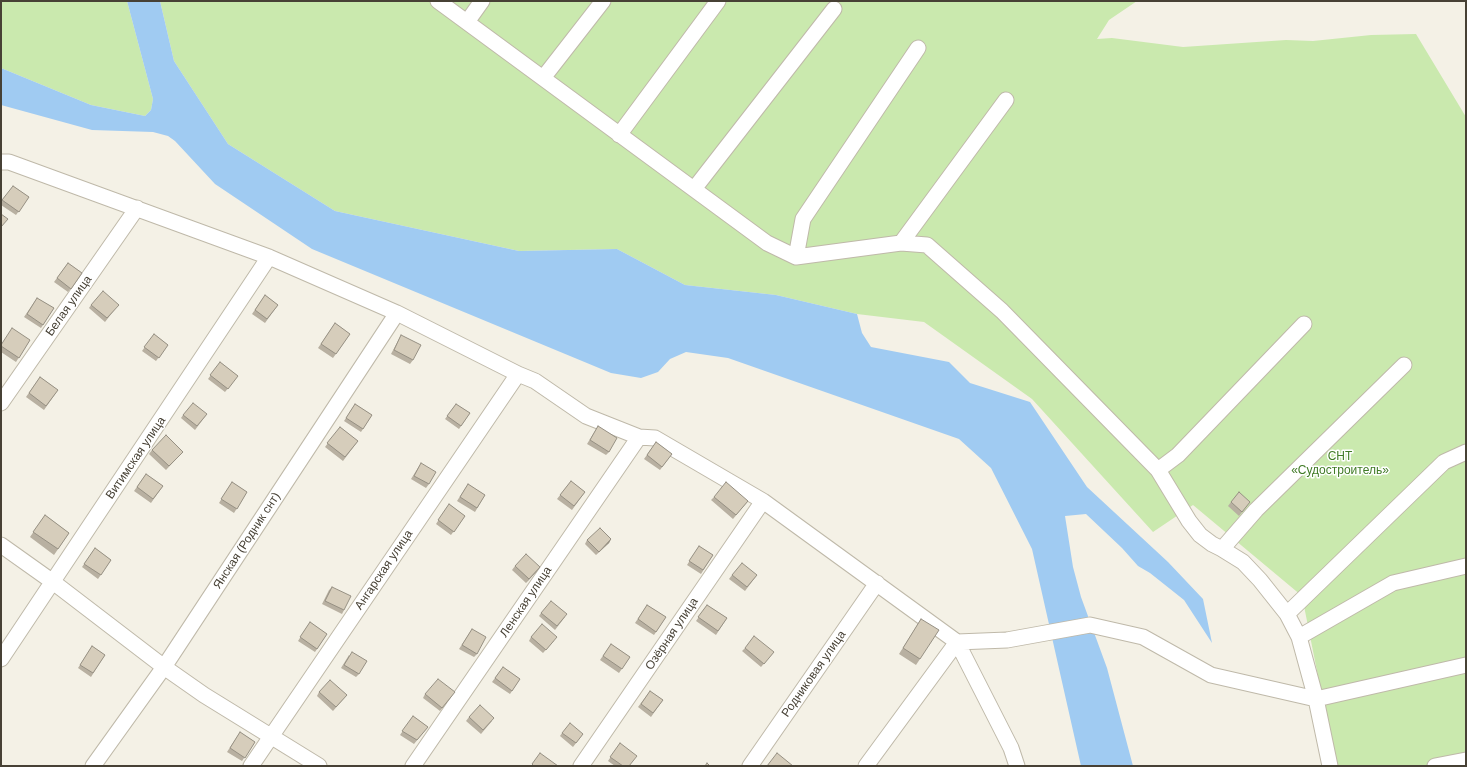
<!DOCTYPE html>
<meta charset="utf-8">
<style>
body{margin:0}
#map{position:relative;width:1467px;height:767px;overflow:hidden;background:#f4f1e6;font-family:Arial,sans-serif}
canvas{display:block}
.frame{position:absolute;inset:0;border:2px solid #474135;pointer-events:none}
</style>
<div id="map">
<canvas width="1467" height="767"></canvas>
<div class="frame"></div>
</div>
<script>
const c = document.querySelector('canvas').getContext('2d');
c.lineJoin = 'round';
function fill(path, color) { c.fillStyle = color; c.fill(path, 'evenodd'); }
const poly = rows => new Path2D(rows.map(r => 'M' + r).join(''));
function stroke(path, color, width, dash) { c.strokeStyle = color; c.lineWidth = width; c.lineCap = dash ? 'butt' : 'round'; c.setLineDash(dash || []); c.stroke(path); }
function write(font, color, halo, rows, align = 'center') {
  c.font = font + ' Arial,sans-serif'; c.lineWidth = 3; c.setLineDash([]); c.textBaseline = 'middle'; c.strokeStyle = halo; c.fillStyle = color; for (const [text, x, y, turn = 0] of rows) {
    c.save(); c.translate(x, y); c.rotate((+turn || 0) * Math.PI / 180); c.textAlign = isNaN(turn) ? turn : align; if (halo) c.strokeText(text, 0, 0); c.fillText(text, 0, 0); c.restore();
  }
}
fill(poly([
 [1,1,127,1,153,99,151,110,145,116,91,105,1,68],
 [160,1,1137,1,1109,20,1097,39,1112,38,1183,47,1286,40,1313,41,1371,35,1416,34,1466,117,1466,766,1336,766,1302,596,1193,505,1153,532,1032,399,924,322,857,314,776,295,685,285,617,249,519,251,335,211,228,144,174,61]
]), '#cae9ae');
fill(poly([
 [127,1,160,1,174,61,228,144,335,211,519,251,617,249,685,285,776,295,857,314,862,333,871,347,949,362,970,383,1030,402,1087,487,1168,562,1203,599,1212,643,1184,600,1150,573,1138,566,1122,548,1086,514,1065,516,1073,567,1081,597,1107,668,1133,766,1081,766,1032,549,991,468,959,439,728,358,686,352,670,359,658,372,641,378,611,373,312,249,215,184,175,141,168,136,153,132,92,130,1,105,1,68,91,105,145,116,151,110,153,99]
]), '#a0cbf2');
const minor = poly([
 [438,1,767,243,796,257,901,243,927,245,1002,311,1158,470,1189,521,1200,535,1212,544,1222,549,1243,562,1260,580,1287,614,1299,637,1316,699,1330,766],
 [467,22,482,1],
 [543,78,603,1],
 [619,135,718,1],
 [1,162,9,162,269,257,397,313,518,374,535,381,586,416,639,437,655,438,763,501,957,642,1011,748,1017,766],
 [694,189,834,9],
 [901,243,1006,100],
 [796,257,803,219,918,48],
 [1,403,137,208],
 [1158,470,1178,455,1304,324],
 [1,545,53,582,164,667,204,695,319,766],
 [1222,549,1256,510,1404,365],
 [1287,614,1444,462,1466,452],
 [1299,637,1393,583,1466,566],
 [1,659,269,257],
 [93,766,164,667,397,313],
 [251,766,518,374],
 [413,766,639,437],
 [581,766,763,501],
 [750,766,877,583],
 [866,766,957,642,1007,640,1090,625,1143,637,1211,675,1316,699,1466,665],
 [1435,766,1466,760]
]);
stroke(minor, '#bfb9a9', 17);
stroke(minor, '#fff', 15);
fill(poly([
 [13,186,29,197,16,215,1,205,1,202],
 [68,263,82,273,68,292,54,282],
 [265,295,278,305,265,323,252,314],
 [37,298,54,308,41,328,24,317],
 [91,305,116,308,105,322,89,308],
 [335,323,350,334,333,358,318,348],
 [154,334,168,345,156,361,142,351],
 [401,335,413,360,410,364,391,354],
 [30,340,16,362,1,352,1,345],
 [220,362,238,376,225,392,208,379],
 [40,377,58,390,44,410,26,397],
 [355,404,372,415,361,432,344,421],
 [456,404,470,413,459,429,445,419],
 [207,414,195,430,181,418,183,415],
 [598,426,609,452,606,455,587,444],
 [340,427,358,441,343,461,325,447],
 [656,442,672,454,660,470,644,459],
 [152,450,180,455,166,470,149,454],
 [421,463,429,484,426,488,411,479],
 [146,474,163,486,151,503,134,491],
 [571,481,585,492,572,510,557,499],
 [232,482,247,492,234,513,219,503],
 [468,484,485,495,475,512,457,501],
 [714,497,748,501,733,519,711,500],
 [1231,502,1250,502,1239,516,1228,506],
 [449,504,465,516,451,535,436,524],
 [45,515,69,533,54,555,30,537],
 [611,539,609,543,596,555,585,544,587,540],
 [699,546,713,555,701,574,687,565],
 [95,548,111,560,98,579,82,567],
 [515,566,537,571,526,583,512,570],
 [732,575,757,575,745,591,729,579],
 [332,587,344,610,342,614,322,604,329,590],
 [647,605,666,617,654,635,635,623],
 [707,605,727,618,716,635,696,621],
 [541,613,565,617,555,630,539,616],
 [921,619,920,659,916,665,899,654],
 [310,622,327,634,315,652,298,641],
 [472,629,477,654,474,657,459,649],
 [531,637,554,641,543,653,529,641],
 [611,644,630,657,619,673,600,660],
 [92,646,105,655,91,677,78,668],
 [745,648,774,652,761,667,742,651],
 [349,655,359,674,356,677,341,668],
 [503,667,520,679,510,694,492,682],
 [650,691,663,700,651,717,638,707],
 [319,692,347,695,333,711,317,696],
 [425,694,452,696,440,711,423,698],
 [413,716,428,727,414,744,400,735],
 [469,717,492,721,481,734,466,721],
 [240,732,255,742,242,761,227,752],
 [562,733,583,734,573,747,560,736],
 [620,743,630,766,615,766,608,761]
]), '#b8b0a1');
fill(poly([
 [611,539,609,543,596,555,599,552],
 [540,567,537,571,526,583,529,579]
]), '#969083');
const building = poly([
 [13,186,29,197,19,212,2,200,13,186],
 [1,214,8,219,1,227,1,214],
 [68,263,82,273,71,289,57,278,68,263],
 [103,291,119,305,107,318,91,305,103,291],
 [265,295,278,305,267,319,255,310,265,295],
 [37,298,54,308,43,325,27,314,37,298],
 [335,323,350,334,336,354,321,344,335,323],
 [12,328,30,340,19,358,1,346,1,345,12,328],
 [154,334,168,345,159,358,144,347,154,334],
 [401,335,421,345,413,360,394,350,401,335],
 [220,362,238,376,228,389,210,375,220,362],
 [40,377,58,390,46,406,29,393,40,377],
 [193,403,207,414,197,426,183,415,193,403],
 [355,404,372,415,363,429,346,418,355,404],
 [456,404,470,413,461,426,447,416,456,404],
 [598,426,617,438,609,452,590,440,598,426],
 [340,427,358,441,345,457,327,443,340,427],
 [166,435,183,452,169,466,152,450,166,435],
 [656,442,672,454,662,467,647,455,656,442],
 [421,463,436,472,429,484,414,476,421,463],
 [146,474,163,486,153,499,137,487,146,474],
 [571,481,585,492,574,506,560,495,571,481],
 [232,482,247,492,237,509,221,499,232,482],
 [726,482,748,501,736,515,714,497,726,482],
 [468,484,485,495,477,508,460,497,468,484],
 [1239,492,1250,502,1242,512,1231,502,1239,492],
 [449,504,465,516,454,532,438,520,449,504],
 [45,515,69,533,58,549,33,532,45,515],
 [600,528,611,539,599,552,587,540,600,528],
 [699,546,713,555,703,570,689,561,699,546],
 [95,548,111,560,101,575,84,564,95,548],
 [526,554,540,567,529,579,515,566,526,554],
 [742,563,757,575,747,587,732,575,742,563],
 [332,587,351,596,344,610,325,601,332,587],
 [551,601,567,614,557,626,541,613,551,601],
 [647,605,666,617,656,632,638,619,647,605],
 [707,605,727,618,718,631,698,617,707,605],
 [921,619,939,630,920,659,903,648,921,619],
 [310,622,327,634,317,649,300,637,310,622],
 [542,624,557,637,546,650,531,637,542,624],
 [472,629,486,637,477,654,462,645,472,629],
 [754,636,774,652,764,664,745,648,754,636],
 [611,644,630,657,622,669,603,656,611,644],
 [92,646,105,655,93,673,80,665,92,646],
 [352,652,367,661,359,674,344,665,352,652],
 [503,667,520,679,512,691,495,678,503,667],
 [438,679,455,692,442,708,425,694,438,679],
 [330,680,347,695,336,707,319,692,330,680],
 [650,691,663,700,653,713,641,704,650,691],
 [480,705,494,718,483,730,469,717,480,705],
 [413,716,428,727,417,740,402,731,413,716],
 [570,723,583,734,576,743,562,733,570,723],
 [240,732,255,742,245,758,230,748,240,732],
 [620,743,637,756,629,766,623,766,610,757,620,743],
 [540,753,558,766,534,766,532,764,540,753],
 [777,753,793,766,767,766,777,753],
 [707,763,710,766,705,766,707,763]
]);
fill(building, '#d6cdbb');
stroke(building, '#969083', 1);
write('12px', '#474135', '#fff', [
 ["Белая улица",69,306,-55],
 ["Витимская улица",136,458,-56],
 ["Янская (Родник снт)",247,541,-57],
 ["Ангарская улица",384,570,-56],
 ["Ленская улица",526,602,-56],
 ["Озёрная улица",672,634,-56],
 ["Родниковая улица",814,674,-55]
]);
write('12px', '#407b26', '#fff', [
 ["СНТ",1340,457],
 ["«Судостроитель»",1340,471]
]);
</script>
